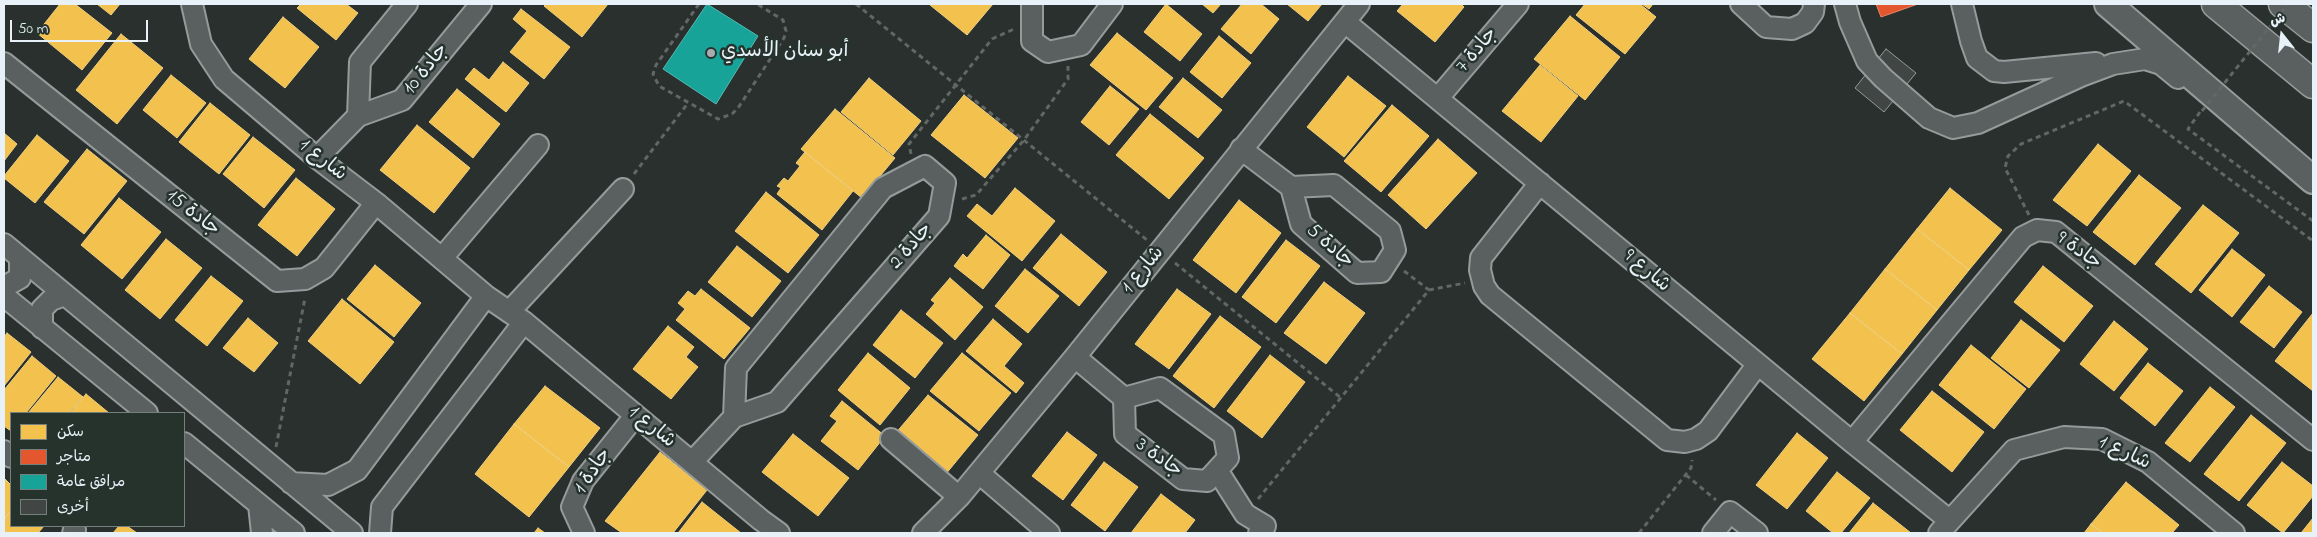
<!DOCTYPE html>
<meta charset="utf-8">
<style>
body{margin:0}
#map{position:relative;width:2317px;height:537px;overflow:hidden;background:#29302d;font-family:"Indie Flower","Playpen Sans Arabic",sans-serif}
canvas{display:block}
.frame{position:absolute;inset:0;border:5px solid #e8f1f8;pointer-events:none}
.legend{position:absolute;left:10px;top:412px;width:175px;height:115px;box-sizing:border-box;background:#26332d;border:1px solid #747f7e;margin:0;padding:6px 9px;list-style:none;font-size:15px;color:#e8f1f8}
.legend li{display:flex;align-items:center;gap:10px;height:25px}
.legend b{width:25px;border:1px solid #747f7e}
.north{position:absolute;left:2257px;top:10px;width:50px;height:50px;-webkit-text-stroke:4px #26332d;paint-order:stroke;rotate:344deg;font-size:14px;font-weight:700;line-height:20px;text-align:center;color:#e8f1f8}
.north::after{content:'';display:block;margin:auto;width:18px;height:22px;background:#e8f1f8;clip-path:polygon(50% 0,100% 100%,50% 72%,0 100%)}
.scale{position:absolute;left:10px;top:20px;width:138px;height:22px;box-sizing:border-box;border:2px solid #e8f1f8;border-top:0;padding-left:6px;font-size:15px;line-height:18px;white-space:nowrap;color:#e8f1f8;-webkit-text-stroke:4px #26332d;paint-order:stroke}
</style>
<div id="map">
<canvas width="2317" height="537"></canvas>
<div class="frame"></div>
<ul class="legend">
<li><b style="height:14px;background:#f2c14e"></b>سكن</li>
<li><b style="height:14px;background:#e4572e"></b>متاجر</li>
<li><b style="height:14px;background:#17a398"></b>مرافق عامة</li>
<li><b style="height:14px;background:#414644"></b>أخرى</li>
</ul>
<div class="north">ش</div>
<div class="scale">50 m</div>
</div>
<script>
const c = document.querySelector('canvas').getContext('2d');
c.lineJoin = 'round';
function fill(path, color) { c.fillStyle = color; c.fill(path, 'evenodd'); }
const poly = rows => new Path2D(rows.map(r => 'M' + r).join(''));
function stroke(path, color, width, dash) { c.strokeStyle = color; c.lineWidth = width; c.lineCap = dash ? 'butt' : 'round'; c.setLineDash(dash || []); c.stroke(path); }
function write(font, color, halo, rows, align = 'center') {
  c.font = font + ' "Indie Flower","Playpen Sans Arabic",sans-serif'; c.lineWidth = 5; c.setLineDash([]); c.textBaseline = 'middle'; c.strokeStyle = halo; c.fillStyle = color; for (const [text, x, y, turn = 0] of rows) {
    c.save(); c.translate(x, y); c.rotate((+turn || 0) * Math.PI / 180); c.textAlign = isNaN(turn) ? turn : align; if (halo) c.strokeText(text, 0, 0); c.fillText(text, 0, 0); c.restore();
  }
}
const homes = poly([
 [60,4,75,4,112,33,82,70,37,33,60,4],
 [97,4,120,4,111,15,97,4],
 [301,4,346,4,358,13,336,40,297,8,301,4],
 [546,4,608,4,582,37,544,6,546,4],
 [931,4,993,4,967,35,930,5,931,4],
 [1166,4,1202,34,1180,61,1144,32,1166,4],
 [1202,4,1221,4,1213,13,1202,4],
 [1242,4,1261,4,1279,19,1251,54,1221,29,1242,4],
 [1287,4,1322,4,1308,21,1287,4],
 [1403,4,1461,4,1464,7,1435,42,1397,11,1403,4],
 [1585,4,1640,4,1656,17,1625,54,1576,15,1585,4],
 [1642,4,1653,4,1649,9,1642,4],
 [521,9,570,47,544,79,510,52,527,31,513,19,521,9],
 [1570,16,1620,57,1585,100,1534,59,1570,16],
 [283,17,319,47,285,88,249,59,283,17],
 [1117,33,1173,78,1146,110,1090,65,1117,33],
 [121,34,163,68,117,124,76,90,121,34],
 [1219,36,1251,63,1222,98,1190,72,1219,36],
 [503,62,529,83,506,112,465,79,474,68,489,80,503,62],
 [1540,65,1578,96,1541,142,1502,111,1540,65],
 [171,75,206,103,177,138,143,110,171,75],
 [1348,76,1386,106,1344,157,1307,127,1348,76],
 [869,78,921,121,893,155,841,112,869,78],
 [1183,78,1222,110,1198,138,1159,107,1183,78],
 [1110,86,1139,109,1109,145,1081,122,1110,86],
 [457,89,500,124,473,158,429,122,457,89],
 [964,95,1018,138,985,178,931,135,964,95],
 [210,103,250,135,219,174,179,142,210,103],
 [1392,105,1429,136,1381,192,1344,161,1392,105],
 [835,109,895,158,862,198,801,149,835,109],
 [1150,114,1204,158,1169,199,1116,155,1150,114],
 [417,125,470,168,434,213,380,170,417,125],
 [4,133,17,144,4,161,4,133],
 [37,135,69,161,35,203,4,178,4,176,37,135],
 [253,137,295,170,264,208,223,174,253,137],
 [1438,139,1477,173,1426,229,1388,195,1438,139],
 [2098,144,2131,171,2087,226,2053,200,2098,144],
 [87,149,127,181,84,234,44,202,87,149],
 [805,152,853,191,822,230,777,194,781,188,777,186,784,178,788,181,800,166,796,163,805,152],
 [2139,175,2181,208,2135,265,2093,232,2139,175],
 [296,178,335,209,297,256,258,225,296,178],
 [1015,188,1055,221,1022,261,967,216,977,204,992,216,1015,188],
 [1950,188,2002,230,1969,270,1917,229,1950,188],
 [766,192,819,235,788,273,735,231,766,192],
 [119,198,161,232,122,279,81,245,119,198],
 [1239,200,1281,233,1236,293,1193,260,1239,200],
 [2203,205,2239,233,2191,293,2155,264,2203,205],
 [1917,229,1969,270,1937,310,1885,269,1917,229],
 [1061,234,1107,272,1079,306,1033,268,1061,234],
 [986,235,1010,255,983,289,954,266,963,254,967,258,986,235],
 [166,239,202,268,160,319,125,290,166,239],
 [1286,240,1320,266,1276,323,1242,297,1286,240],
 [737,246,781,281,752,317,708,282,737,246],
 [2232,249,2265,275,2232,317,2199,290,2232,249],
 [375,265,421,303,394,337,347,299,375,265],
 [2043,266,2093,306,2064,342,2014,302,2043,266],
 [1025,269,1059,296,1028,333,995,306,1025,269],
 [1885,269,1937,310,1902,354,1850,313,1885,269],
 [211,276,243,301,207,346,175,320,211,276],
 [950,278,983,307,955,340,926,314,935,303,931,300,950,278],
 [1324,282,1365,313,1326,364,1284,333,1324,282],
 [2269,286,2302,312,2274,348,2240,322,2269,286],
 [701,289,750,328,724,359,676,320,685,309,678,303,688,291,695,296,701,289],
 [1177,289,1211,314,1169,369,1135,344,1177,289],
 [342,299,394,342,360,384,308,341,342,299],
 [901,310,943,343,915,378,873,345,901,310],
 [1850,313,1902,354,1864,401,1812,359,1850,313],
 [2313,313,2313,391,2275,361,2313,313],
 [1220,316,1261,347,1214,408,1173,376,1220,316],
 [248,318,278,343,254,372,223,348,248,318],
 [993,319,1022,344,1004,366,1024,383,1016,393,966,351,993,319],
 [2021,320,2060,350,2029,388,1991,358,2021,320],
 [2114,321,2148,349,2114,391,2080,364,2114,321],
 [668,326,694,347,686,357,698,367,671,399,633,369,668,326],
 [7,333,31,352,4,386,4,337,7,333],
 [1971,345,2026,389,1994,429,1939,385,1971,345],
 [868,353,910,388,880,425,838,390,868,353],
 [962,353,1011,393,979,431,930,391,962,353],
 [1270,355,1305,382,1262,438,1227,411,1270,355],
 [32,356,56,376,26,413,11,413,11,431,4,426,4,390,32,356],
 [2148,363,2183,391,2155,426,2120,398,2148,363],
 [58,377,83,397,69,413,28,413,58,377],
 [545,386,600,428,569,467,514,424,545,386],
 [2210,387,2235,407,2190,462,2165,443,2210,387],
 [1932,391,1984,432,1952,472,1900,430,1932,391],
 [86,394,109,413,70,413,86,394],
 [928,395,978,435,945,475,895,434,928,395],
 [842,401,885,436,858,470,821,441,837,421,830,416,842,401],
 [2251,415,2286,443,2239,501,2204,474,2251,415],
 [514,424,569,467,529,517,475,474,514,424],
 [1067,432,1097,455,1063,500,1032,476,1067,432],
 [1797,433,1828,458,1787,509,1756,485,1797,433],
 [793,434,849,478,818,516,762,472,793,434],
 [660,452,707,490,673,533,622,533,605,521,660,452],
 [1104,462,1138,487,1105,531,1071,505,1104,462],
 [2282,462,2313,486,2313,496,2283,533,2247,505,2282,462],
 [1837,472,1870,498,1841,533,1833,533,1806,511,1837,472],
 [4,478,11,485,11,510,4,520,4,478],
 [2126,482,2179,525,2172,533,2103,533,2091,524,2126,482],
 [1161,494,1195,520,1185,533,1131,533,1161,494],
 [702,502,741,533,678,533,702,502],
 [1873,503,1911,533,1849,533,1873,503],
 [11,510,11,526,44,526,38,533,4,533,4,520,11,510],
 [2313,518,2313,533,2301,533,2313,518],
 [2091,524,2103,533,2084,533,2091,524],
 [119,526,127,526,137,533,113,533,119,526],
 [538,528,545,533,534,533,538,528]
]);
fill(homes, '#f2c14e');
stroke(homes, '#efcf81', 1);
const shops = poly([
 [1876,4,1918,4,1881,17,1876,4]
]);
fill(shops, '#e4572e');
stroke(shops, '#e5856b', 1);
const public = poly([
 [707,4,758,36,716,104,663,69,707,4]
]);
fill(public, '#17a398');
stroke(public, '#56bab5', 1);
const building = poly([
 [1886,49,1916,73,1884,112,1855,88,1886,49]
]);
fill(building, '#414644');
stroke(building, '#959a9a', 1);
const minor = poly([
 [192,4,201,44,224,79,317,158,376,203,486,296,524,322,761,520,779,533],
 [1032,4,1032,41,1048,52,1081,45,1112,4],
 [1741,4,1766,27,1792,29,1805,23,1813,12,1814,4],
 [1845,4,1850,22,1867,61,1883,78,1929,118,1953,128,1978,123,2081,76,2113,64,2145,59,2161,64,2178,78],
 [1962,4,1971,41,1977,58,1994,71,2004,72,2096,63],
 [1345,22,1852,442,1949,520],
 [4,63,277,281,305,279,324,268,376,203],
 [1438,98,1518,4],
 [358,116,360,62,407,4],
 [1241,149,1291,187,1301,224,1357,273,1381,272,1395,250,1390,231,1334,185,1291,187],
 [317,158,358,116,402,100,481,4],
 [1540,183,1481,258,1480,270,1484,286,1490,295,1667,440,1685,442,1696,439,1708,431,1758,364],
 [4,244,352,533],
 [442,258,538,145],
 [4,287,20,278,20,258],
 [4,296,147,413],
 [509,312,623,189],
 [42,328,42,309,51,300,65,295],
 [1075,357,1124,398,1125,434,1183,479,1207,481,1228,458,1224,435,1160,388,1124,398],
 [891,439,959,497],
 [1852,442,2023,237,2037,230,2056,232,2313,440],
 [184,443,294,533],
 [4,451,11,457],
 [692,462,734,417,777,402,939,216,945,183,925,166,883,188,736,368,734,417],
 [1217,470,1245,514,1265,526,1259,533],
 [979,473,1049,533],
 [291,483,328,485,357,470,486,296],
 [259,505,262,533],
 [73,533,75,530,74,526],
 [380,533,382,507,524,322],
 [584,533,572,507,583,481,635,416],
 [923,533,959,497,1075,357,1359,4],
 [1713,533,1730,512,1757,533],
 [1939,533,2014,450,2064,437,2102,439,2148,462,2234,533]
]);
const major = poly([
 [2108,4,2313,180]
]);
const highway = poly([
 [2216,4,2313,84],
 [2283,4,2313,28]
]);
stroke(minor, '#959a9a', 24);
stroke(major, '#959a9a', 30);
stroke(highway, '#959a9a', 31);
stroke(poly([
 [699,4,656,65,653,74,659,86,718,119,732,114,738,108,784,38,786,31,783,20,757,4],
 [856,4,1147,240],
 [2200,112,2188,129,2313,221],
 [911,154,909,144,992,39,1014,29],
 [634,174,688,103],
 [962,199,976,195,1024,140,1068,79,1068,66],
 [2029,215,2005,168,2008,156,2021,144,2124,101,2313,241],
 [1175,263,1341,398],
 [1404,271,1429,290],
 [276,447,305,298],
 [1686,475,1716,500],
 [1258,499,1429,290,1465,283],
 [1639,533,1691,468,1692,460]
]), '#626665', 3, [5, 4]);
stroke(minor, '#5a6060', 20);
stroke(major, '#5a6060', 26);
stroke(highway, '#5a6060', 28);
stroke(poly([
 [2202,111,2288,4]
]), '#626665', 3, [5, 4]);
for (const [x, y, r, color] of [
 [711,53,5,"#a5adb1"]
]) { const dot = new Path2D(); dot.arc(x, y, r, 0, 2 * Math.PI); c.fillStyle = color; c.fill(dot); stroke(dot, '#26332d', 2); }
write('20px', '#e8f1f8', '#26332d', [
 ["جادة 7",1478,51,-50],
 ["جادة 10",427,70,-51],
 ["شارع 1",322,161,38],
 ["جادة 15",192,214,38],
 ["جادة 2",912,247,-49],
 ["جادة 5",1329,247,42],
 ["جادة 9",2078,252,36],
 ["شارع 1",1144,271,-51],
 ["شارع 9",1646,272,40],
 ["شارع 1",651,428,39],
 ["شارع 1",2124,454,25],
 ["جادة 3",1158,459,36],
 ["جادة 1",594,472,-56]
]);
write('20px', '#e8f1f8', '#26332d', [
 ["أبو سنان الأسدي",721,53]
], 'left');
</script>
